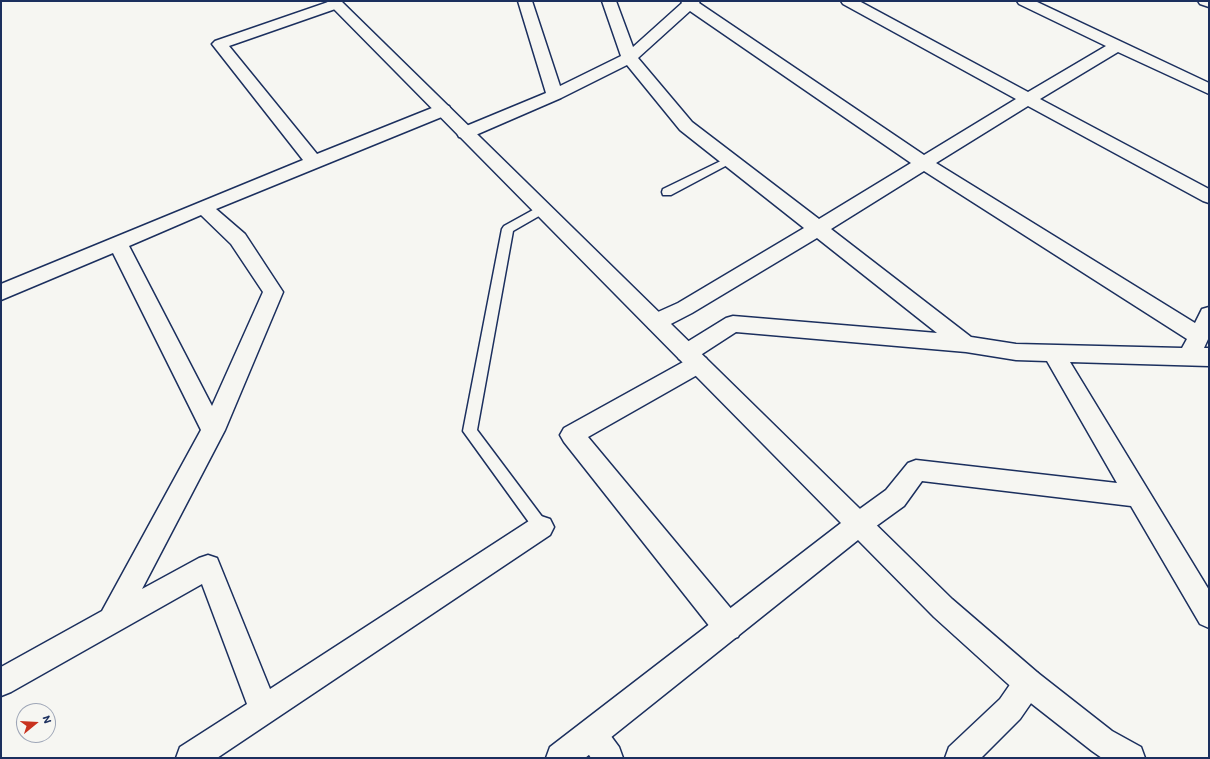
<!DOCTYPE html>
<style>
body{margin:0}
#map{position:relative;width:1210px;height:759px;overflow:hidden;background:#f6f6f2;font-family:Itim,sans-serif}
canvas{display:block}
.frame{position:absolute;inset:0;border:2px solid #1b2f5e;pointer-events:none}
.north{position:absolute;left:16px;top:703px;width:40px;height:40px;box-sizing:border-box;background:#f6f6f2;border:1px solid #9ea6b7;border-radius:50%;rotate:72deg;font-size:11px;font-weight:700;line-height:16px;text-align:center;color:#1b2f5e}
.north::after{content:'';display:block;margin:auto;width:14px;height:18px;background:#c8321e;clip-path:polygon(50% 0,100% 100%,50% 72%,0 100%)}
</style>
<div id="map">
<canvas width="1210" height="759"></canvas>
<div class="frame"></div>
<div class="north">N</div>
</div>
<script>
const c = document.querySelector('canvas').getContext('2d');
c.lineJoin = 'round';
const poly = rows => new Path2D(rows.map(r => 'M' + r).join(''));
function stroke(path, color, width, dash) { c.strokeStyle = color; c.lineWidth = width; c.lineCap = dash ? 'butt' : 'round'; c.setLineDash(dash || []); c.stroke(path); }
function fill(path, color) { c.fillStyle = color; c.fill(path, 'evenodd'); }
const lane = poly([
 [729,157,733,158,734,160,733,162,671,195,663,195,662,192,663,189,729,157],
 [542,205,546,206,547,209,546,212,513,231,477,430,546,522,548,527,546,532,541,534,536,532,463,431,502,229,504,226,542,205]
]);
const street = poly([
 [331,1,341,1,343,4,341,7,229,46,317,154,437,106,443,105,449,106,451,110,449,114,216,209,245,234,283,292,225,430,142,589,199,558,208,555,217,558,270,689,532,519,541,516,550,519,554,527,550,535,217,758,176,758,180,747,247,704,202,584,11,692,1,696,1,667,102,611,201,430,113,253,1,300,1,284,303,160,212,44,215,41,331,1],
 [201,215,231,244,263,292,212,406,129,246,201,215],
 [518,1,532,1,560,86,621,56,602,1,616,1,633,47,682,3,681,1,700,1,699,3,924,155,1016,99,843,4,841,1,859,1,1028,92,1106,46,1019,4,1017,1,1035,1,1209,83,1209,94,1118,52,1040,99,1209,189,1209,203,1203,201,1028,106,936,163,1195,323,1202,309,1209,307,1209,337,1204,348,1209,348,1209,366,1070,362,1209,590,1209,628,1200,624,1131,506,922,481,904,506,868,532,859,535,850,532,847,524,850,516,886,490,908,463,916,460,1117,483,1047,361,1016,360,966,352,736,332,699,356,706,358,709,364,706,370,588,437,738,617,742,627,738,637,728,640,718,637,564,442,560,435,564,428,685,361,679,359,676,353,679,347,726,318,733,316,937,333,817,238,692,313,663,328,656,330,649,328,646,322,649,316,678,303,804,228,680,130,627,65,561,98,471,137,465,138,459,137,457,133,459,129,546,93,518,1],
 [690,11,911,163,819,219,692,122,638,58,690,11],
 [924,171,1187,339,1182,348,1016,344,971,337,831,229,924,171],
 [1198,1,1209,1,1209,7,1200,4,1198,1],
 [1028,669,1038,673,1042,683,1038,693,1020,719,981,758,945,758,949,747,1000,699,1018,673,1028,669],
 [592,719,602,724,619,747,623,758,591,758,582,744,577,734,582,724,592,719]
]);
const secondary = poly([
 [326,1,341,1,952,599,1038,673,1112,731,1141,747,1145,758,1102,758,1092,751,1018,693,934,617,858,540,585,758,546,758,550,747,841,523,326,1]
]);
stroke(lane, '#1b2f5e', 3);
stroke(street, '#1b2f5e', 3);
stroke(secondary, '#1b2f5e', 3);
fill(lane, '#f6f6f2');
fill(street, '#f6f6f2');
fill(secondary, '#f6f6f2');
</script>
